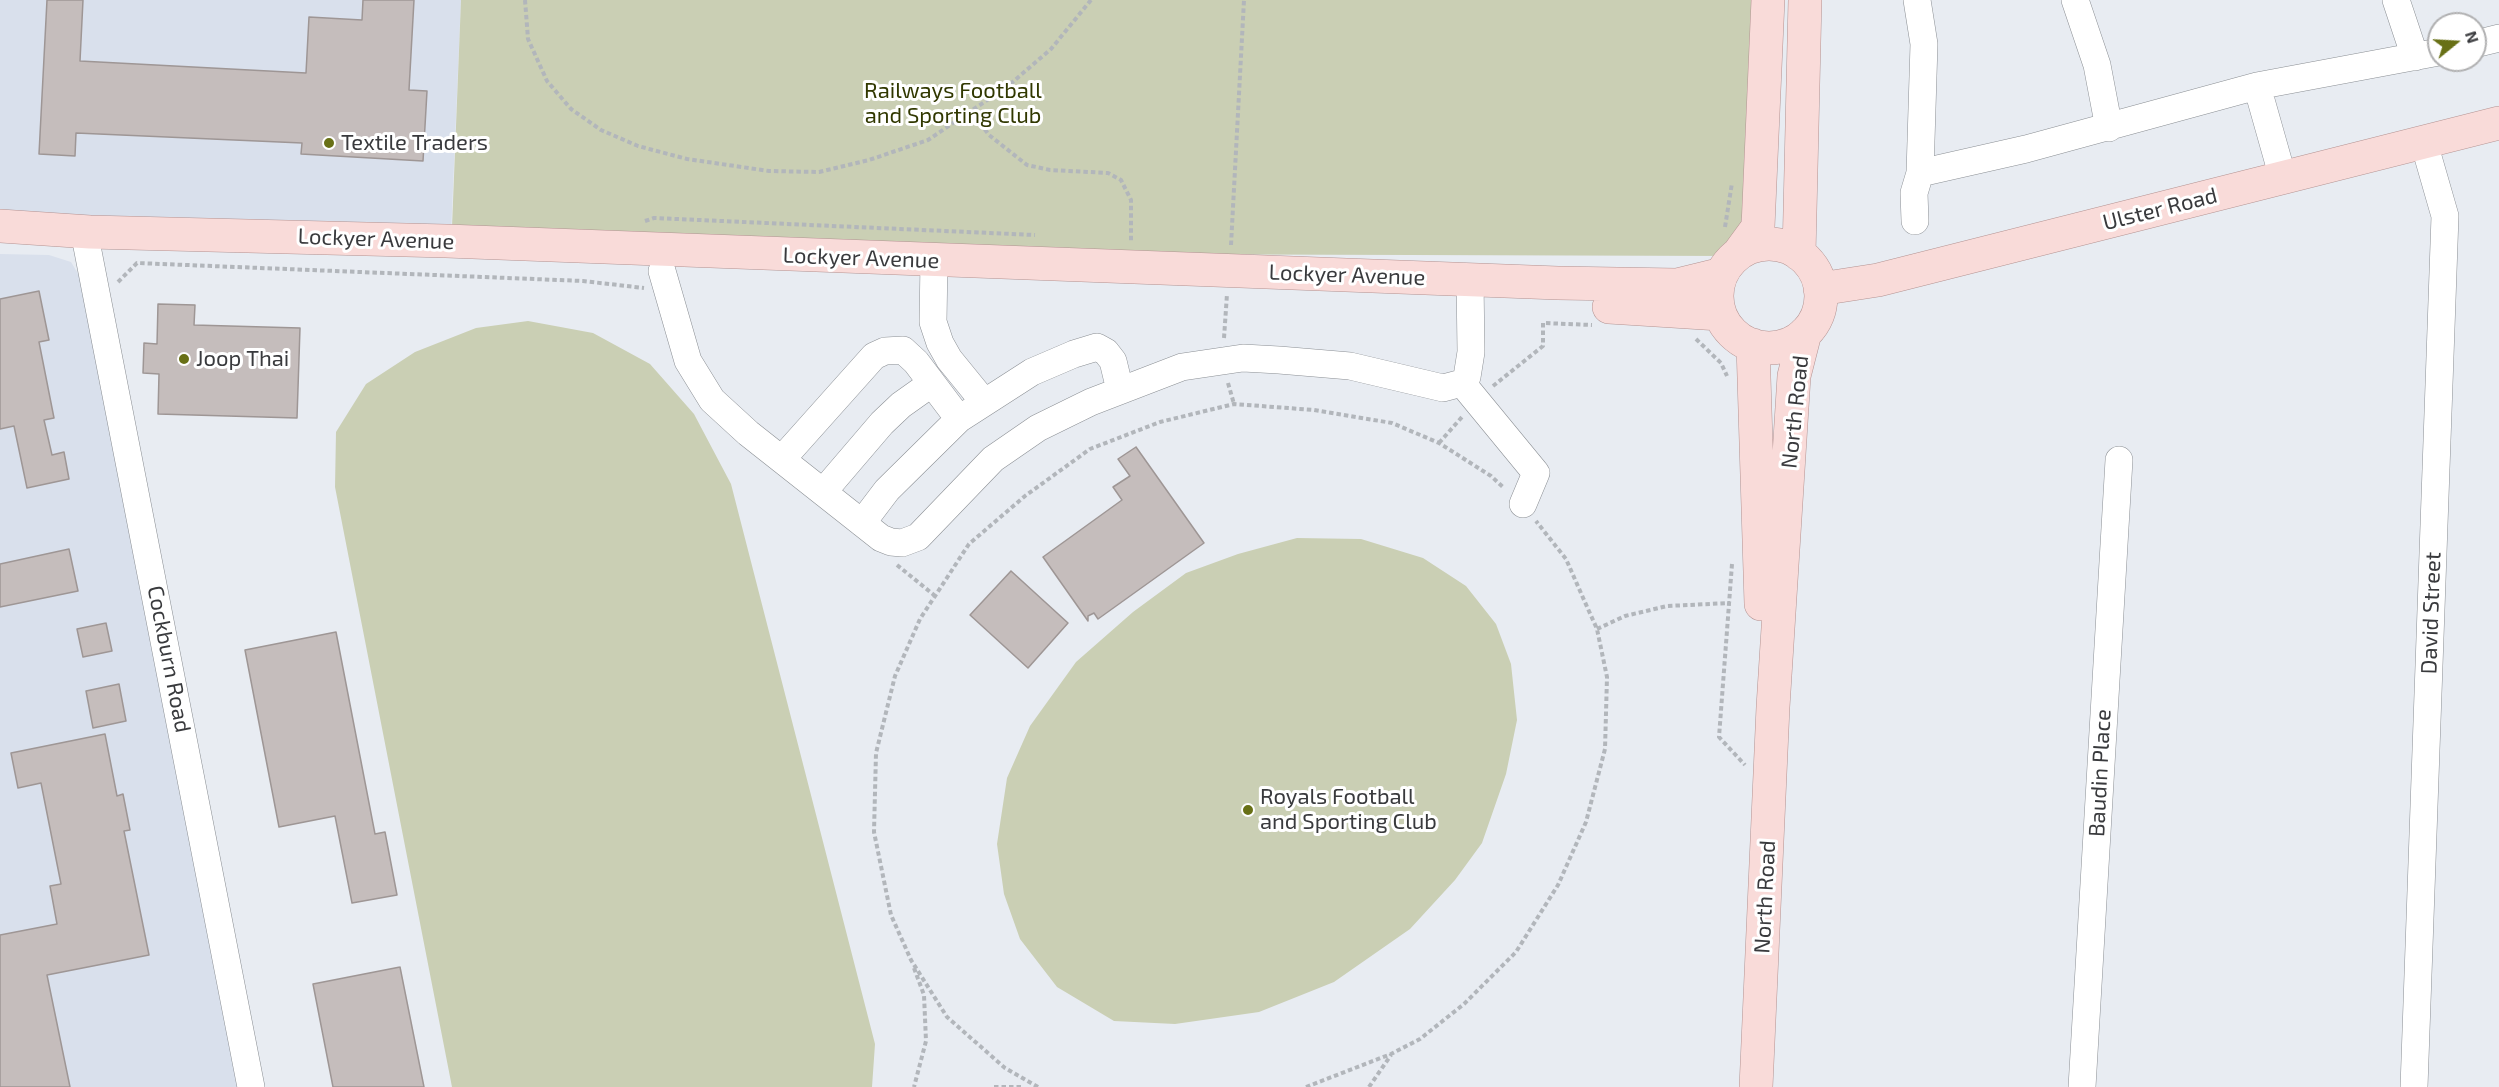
<!DOCTYPE html>
<style>
body{margin:0}
#map{position:relative;width:2499px;height:1087px;overflow:hidden;background:#e8ecf2;font-family:"Exo 2",sans-serif}
canvas{display:block}
.north{position:absolute;left:2427px;top:12px;width:60px;height:60px;box-sizing:border-box;background:#fff;border:2px solid #b0b0b1;border-radius:50%;rotate:72deg;font-size:16px;font-weight:700;line-height:24px;text-align:center;color:#393a3d}
.north::after{content:'';display:block;margin:auto;width:21px;height:27px;background:#687016;clip-path:polygon(50% 0,100% 100%,50% 72%,0 100%)}
</style>
<div id="map">
<canvas width="2499" height="1087"></canvas>
<div class="north">N</div>
</div>
<script>
const c = document.querySelector('canvas').getContext('2d');
c.lineJoin = 'round';
function fill(path, color) { c.fillStyle = color; c.fill(path, 'evenodd'); }
const poly = rows => new Path2D(rows.map(r => 'M' + r).join(''));
function stroke(path, color, width, dash) { c.strokeStyle = color; c.lineWidth = width; c.lineCap = dash ? 'butt' : 'round'; c.setLineDash(dash || []); c.stroke(path); }
function write(font, color, halo, rows, align = 'center') {
  c.font = font + ' "Exo 2",sans-serif'; c.lineWidth = 6; c.setLineDash([]); c.textBaseline = 'middle'; c.strokeStyle = halo; c.fillStyle = color; for (const [text, x, y, turn = 0] of rows) {
    c.save(); c.translate(x, y); c.rotate((+turn || 0) * Math.PI / 180); c.textAlign = isNaN(turn) ? turn : align; if (halo) c.strokeText(text, 0, 0); c.fillText(text, 0, 0); c.restore();
  }
}
fill(poly([
 [0,0,461,0,451,233,0,213],
 [0,254,49,255,71,262,80,277,242,1087,0,1087]
]), '#d9e0ec');
fill(poly([
 [461,0,1759,0,1747,191,1740,228,1729,256,451,252],
 [528,321,593,333,650,364,694,414,731,484,875,1044,872,1087,452,1087,335,487,336,432,366,384,415,352,476,328],
 [1297,538,1361,539,1423,558,1466,586,1496,624,1511,664,1517,720,1506,774,1482,843,1455,880,1410,929,1334,982,1259,1012,1175,1024,1114,1021,1057,987,1020,939,1004,894,997,844,1007,778,1030,726,1076,662,1133,612,1186,573,1238,554]
]), '#cacfb4');
const building = poly([
 [47,0,83,0,80,61,306,73,309,17,362,20,363,0,414,0,409,90,427,91,423,161,301,154,302,143,76,133,75,156,39,154,47,0],
 [39,291,49,340,39,342,54,418,44,420,52,455,64,452,69,479,27,488,14,426,0,429,0,299,39,291],
 [158,304,195,305,194,325,300,328,297,418,158,414,159,374,143,373,144,343,157,344,158,304],
 [1136,447,1204,543,1098,619,1094,613,1088,616,1088,621,1043,557,1122,500,1113,487,1130,476,1118,459,1136,447],
 [69,549,78,591,0,607,0,564,69,549],
 [1011,571,1068,623,1028,668,970,615,1011,571],
 [106,623,112,651,83,657,77,629,106,623],
 [336,632,375,834,385,832,397,895,352,903,335,816,279,827,245,650,336,632],
 [119,684,126,721,93,728,86,691,119,684],
 [105,734,117,796,123,794,130,830,124,831,149,955,47,975,70,1087,0,1087,0,935,57,924,50,886,61,884,41,783,18,788,11,753,105,734],
 [400,967,424,1087,333,1087,313,984,400,967]
]);
fill(building, '#c5bdbc');
stroke(building, '#9e9695', 1.5);
const minor = poly([
 [2075,0,2097,65,2109,128],
 [2396,0,2415,57],
 [2475,44,2499,38],
 [2257,86,2283,178],
 [1920,173,2026,149,2257,86,2439,52],
 [1915,221,1914,193,1920,173,1924,44,1917,0],
 [84,231,251,1087],
 [934,261,933,322,940,343,949,359,984,402],
 [662,271,688,361,712,400,748,433,881,538,891,542,902,543,918,537,993,459,1038,428,1091,402,1182,367,1243,358,1279,360,1350,366,1443,388,1462,383,1467,377,1471,352,1470,280],
 [1462,383,1536,473,1523,504],
 [782,459,874,356,885,351,903,350,916,362,959,419],
 [823,492,882,423,901,405,932,383],
 [862,523,887,490,959,419,1032,372,1074,354,1097,347,1106,352,1113,361,1120,390],
 [2082,1087,2119,460],
 [2414,1087,2445,216,2424,143]
]);
const major = poly([
 [0,226,90,232,446,241,1558,283,1677,285,1722,274],
 '1717 296a52 52 0 1 1 104 0a52 52 0 1 1-104 0Z',
 [1739,253,1758,227,1768,0],
 [1799,254,1805,0],
 [1820,289,1878,280,2499,123],
 [1609,307,1720,314],
 [1753,345,1761,604],
 [1756,1087,1773,707,1794,376,1805,333]
]);
stroke(minor, '#8b8f94', 28);
stroke(major, '#b39392', 34);
stroke(poly([
 [525,0,528,39,547,81,571,109,601,130,638,146,687,159,769,171,819,172,869,160,928,140,971,111],
 [1091,0,1051,49,1008,86,971,111,989,135,1027,165,1050,170,1108,173,1121,180,1131,200,1131,242],
 [645,221,654,218,1035,235],
 [1725,227,1732,183],
 [1231,245,1244,0],
 [118,282,137,263,583,281,644,288],
 [1224,338,1227,294],
 [1696,339,1721,363,1727,376],
 [1228,383,1234,404],
 [1493,386,1543,346,1543,323,1592,325],
 [1439,443,1462,417],
 [1732,564,1719,737,1745,765],
 [897,565,934,595],
 [1597,629,1625,616,1667,606,1730,603],
 [914,968,924,995,926,1041,914,1087],
 [994,1087,1023,1087],
 [1038,1087,1005,1068,947,1017,911,960,891,915,874,832,876,753,895,676,920,619,969,544,1025,496,1090,449,1160,422,1234,404,1314,410,1392,423,1439,443,1491,476,1504,488],
 [1306,1087,1391,1054,1420,1039,1464,1004,1516,952,1558,885,1586,822,1605,749,1607,677,1597,629,1584,600,1566,559,1536,521],
 [1369,1087,1391,1055]
]), '#b2b6bb', 4, [4.5, 3]);
stroke(minor, '#fff', 27);
stroke(major, '#f9dbd9', 33);
for (const [x, y, r, color] of [
 [329,143,6,"#687016"],
 [184,359,6,"#687016"],
 [1248,810,6,"#687016"]
]) { const dot = new Path2D(); dot.arc(x, y, r, 0, 2 * Math.PI); c.fillStyle = color; c.fill(dot); stroke(dot, '#fff', 2); }
write('22px', '#313800', '#fff', [
 ["Railways Football",953,91],
 ["and Sporting Club",953,116]
]);
write('22px', '#393a3d', '#fff', [
 ["Textile Traders",341,143],
 ["Joop Thai",196,359],
 ["Royals Football",1260,797],
 ["and Sporting Club",1260,822]
], 'left');
write('22px', '#393a3d', '#fff', [
 ["Ulster Road",2160,209,-14],
 ["Lockyer Avenue",376,239,2],
 ["Lockyer Avenue",861,258,2],
 ["Lockyer Avenue",1347,275,2],
 ["North Road",1795,412,-84],
 ["David Street",2431,613,-88],
 ["Cockburn Road",169,659,79],
 ["Baudin Place",2100,773,-87],
 ["North Road",1765,897,-87]
]);
</script>
